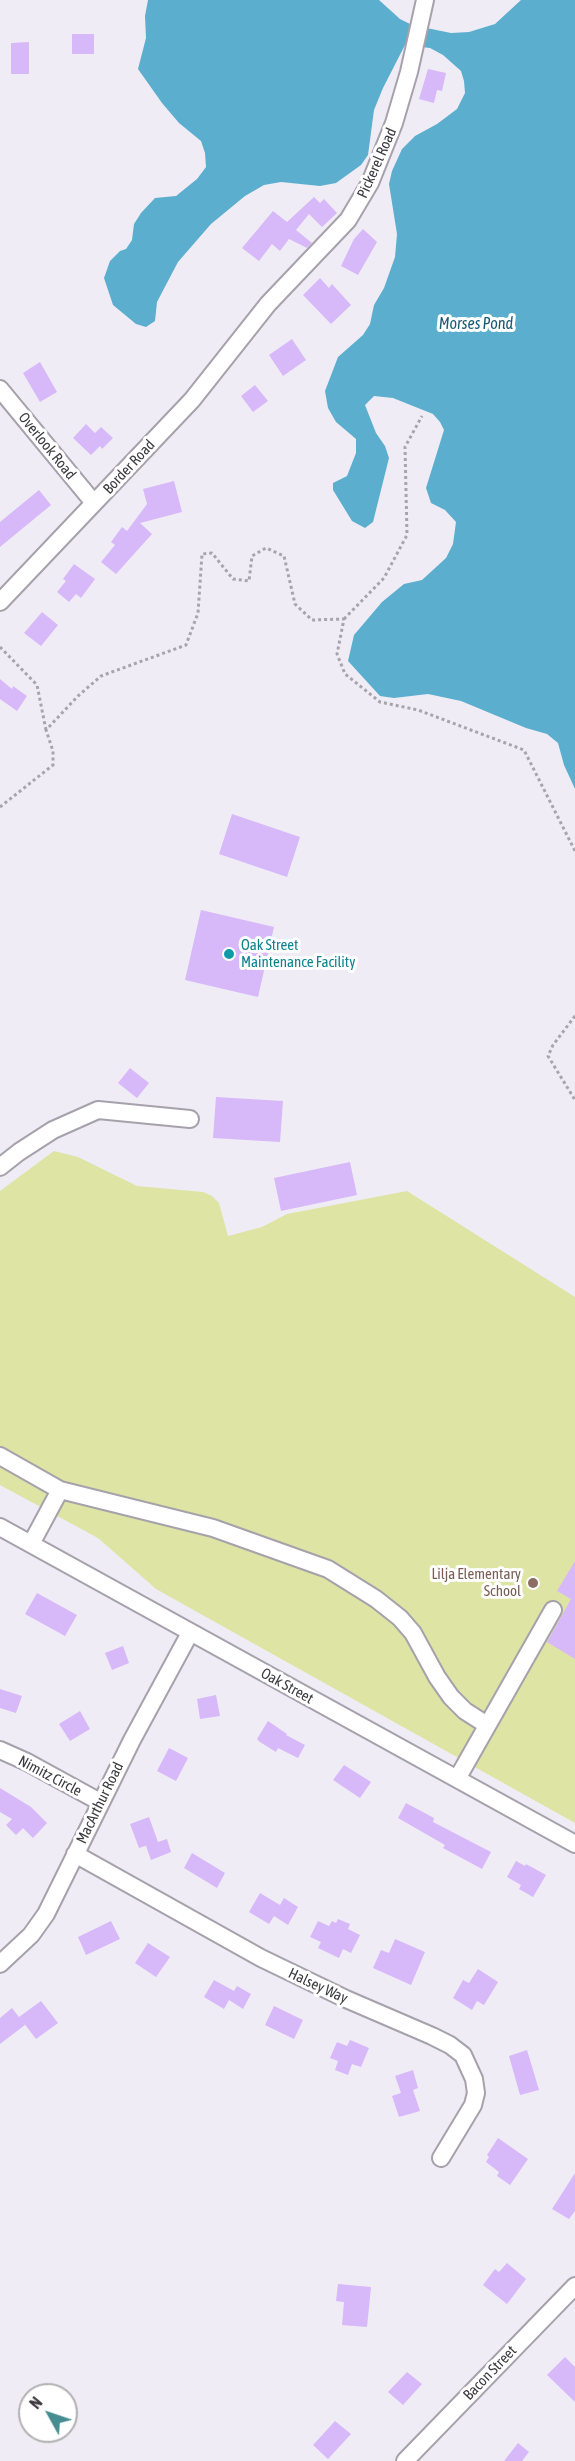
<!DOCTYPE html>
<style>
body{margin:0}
#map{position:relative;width:575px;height:2461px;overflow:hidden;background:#f0ecf6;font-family:"Asap Condensed",sans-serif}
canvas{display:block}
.north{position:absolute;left:18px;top:2383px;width:60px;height:60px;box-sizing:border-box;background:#fff;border:2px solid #b1b1b2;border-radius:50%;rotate:310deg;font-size:16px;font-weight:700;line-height:24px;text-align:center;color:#3d3b3f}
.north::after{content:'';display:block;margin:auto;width:21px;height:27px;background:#458d91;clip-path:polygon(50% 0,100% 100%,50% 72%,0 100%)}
</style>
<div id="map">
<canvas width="575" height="2461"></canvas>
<div class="north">N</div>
</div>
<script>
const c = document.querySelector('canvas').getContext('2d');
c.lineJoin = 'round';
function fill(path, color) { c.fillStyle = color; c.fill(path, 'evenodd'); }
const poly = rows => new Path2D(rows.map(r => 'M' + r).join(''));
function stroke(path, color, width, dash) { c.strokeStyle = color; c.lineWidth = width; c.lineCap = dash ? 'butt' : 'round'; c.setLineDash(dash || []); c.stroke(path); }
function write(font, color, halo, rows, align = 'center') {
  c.font = font + ' "Asap Condensed",sans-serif'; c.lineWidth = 6; c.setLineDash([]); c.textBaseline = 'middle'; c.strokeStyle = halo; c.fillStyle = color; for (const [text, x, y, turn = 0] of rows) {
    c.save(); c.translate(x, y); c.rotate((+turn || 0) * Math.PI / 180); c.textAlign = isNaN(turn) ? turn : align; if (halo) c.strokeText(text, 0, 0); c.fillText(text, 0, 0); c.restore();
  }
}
fill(poly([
 [54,1151,78,1157,137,1186,203,1192,212,1196,219,1203,228,1236,262,1227,287,1214,407,1191,575,1297,575,1823,156,1589,98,1538,0,1485,0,1191]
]), '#dee4a3');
fill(poly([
 [148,0,379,0,400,19,412,25,451,33,469,32,495,24,521,0,575,0,575,789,564,765,558,743,547,734,526,728,461,701,428,694,394,698,380,696,348,661,354,635,382,602,404,584,422,580,446,558,453,544,456,522,445,510,431,503,426,488,444,430,440,422,433,414,393,398,374,396,365,405,376,433,385,446,389,458,373,522,365,528,352,521,333,490,333,483,347,476,356,453,356,439,336,422,328,408,325,391,338,357,363,335,370,324,374,305,384,288,395,257,397,234,389,184,392,171,402,149,415,136,437,124,457,109,465,93,464,81,461,71,443,55,430,48,405,45,383,88,374,110,368,155,361,165,336,183,320,186,281,182,264,185,245,196,211,224,178,262,157,302,155,321,146,327,136,324,113,305,104,278,110,261,120,251,126,249,132,240,134,224,141,213,155,198,176,196,197,179,206,167,205,153,201,141,179,123,162,103,138,69,146,38,145,16]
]), '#5baece');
fill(poly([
 [72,34,94,34,94,54,72,54],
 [29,42,29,74,11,74,11,43],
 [428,69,446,73,442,91,437,90,434,103,419,99],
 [314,197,320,203,324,199,337,213,322,227,309,214,296,230,312,243,307,248,289,239,280,251,272,244,259,261,242,248,273,211,287,222],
 [363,229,377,242,358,275,341,266,354,239],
 [320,278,329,288,332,284,351,305,331,324,303,295],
 [292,339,306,360,283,376,269,355],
 [40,362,57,392,40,402,23,373],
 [255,385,268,401,253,412,241,396],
 [86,424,95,433,101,427,113,438,102,449,100,446,91,455,73,438],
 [174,481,182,512,140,523,152,534,116,574,101,562,115,545,111,542,122,527,127,531,147,504,143,489],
 [39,490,51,505,0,547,0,522],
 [74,564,95,579,81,598,76,594,69,602,57,592,66,581,63,579],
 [42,612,58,625,41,646,24,633],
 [0,679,12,689,13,686,27,696,17,711,0,699],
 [232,814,300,837,287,877,219,854],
 [201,910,274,927,258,997,185,980],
 [130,1068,149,1083,137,1098,118,1083],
 [216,1097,283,1101,280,1142,213,1138],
 [350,1162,357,1195,281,1211,274,1178],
 [575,1561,575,1659,547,1642,571,1599,557,1591],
 [37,1593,77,1615,65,1636,25,1614],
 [123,1646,129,1663,112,1670,105,1653],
 [0,1689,22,1696,16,1713,0,1708],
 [216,1695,220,1716,200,1719,197,1699],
 [80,1711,90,1729,70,1741,59,1724],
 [268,1721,287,1734,286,1735,305,1745,298,1758,278,1748,276,1752,260,1742,257,1739],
 [169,1748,188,1758,176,1781,157,1771],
 [344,1765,371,1782,360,1798,333,1780],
 [0,1788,31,1807,47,1823,33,1838,23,1828,16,1835,6,1825,12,1819,0,1812],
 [406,1803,434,1818,433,1822,491,1852,482,1869,443,1848,445,1845,398,1818],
 [149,1817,158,1842,167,1839,171,1852,151,1860,146,1846,148,1845,139,1848,130,1824],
 [192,1853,225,1873,217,1888,184,1868],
 [516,1861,525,1866,526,1864,546,1875,533,1897,519,1889,521,1885,507,1877],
 [260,1893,280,1905,276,1912,284,1898,298,1907,288,1925,274,1916,269,1924,249,1912],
 [338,1919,350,1924,348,1929,360,1935,351,1953,343,1949,339,1958,318,1948,321,1942,310,1937,318,1921,329,1926,332,1921,336,1923],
 [111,1921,120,1939,86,1955,78,1937],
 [395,1939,425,1952,411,1985,373,1968,381,1950,389,1953],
 [148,1943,170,1957,156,1977,135,1963],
 [478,1969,498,1982,484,2005,477,2001,472,2010,453,1998,463,1980,469,1983],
 [214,1980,234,1991,237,1986,251,1994,243,2009,229,2000,224,2009,204,1997],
 [41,2001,58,2023,36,2039,23,2022,25,2025,0,2044,0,2018,12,2008,19,2017],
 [274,2006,303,2020,294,2039,265,2025],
 [350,2040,369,2048,361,2067,352,2064,348,2075,335,2070,338,2061,330,2058,337,2042,347,2046],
 [527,2050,539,2090,520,2095,509,2056],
 [413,2070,418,2088,413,2090,420,2111,399,2117,392,2096,401,2093,395,2076],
 [498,2138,528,2159,510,2185,497,2176,499,2172,486,2162,489,2157,487,2155],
 [575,2173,575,2211,569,2219,552,2209],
 [507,2263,526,2279,507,2304,483,2285,495,2269,499,2272],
 [338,2284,371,2287,367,2327,342,2325,344,2302,336,2301],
 [565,2357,575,2367,575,2402,547,2375],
 [407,2372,422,2384,403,2405,388,2392],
 [335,2421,351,2434,328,2459,313,2445],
 [518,2443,529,2452,522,2461,504,2461]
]), '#d7b8f8');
const minor = poly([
 [0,389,94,503],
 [0,602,192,400,268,304,348,220,370,183,394,123,409,72,425,0],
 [0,1167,19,1152,53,1130,98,1110,190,1119],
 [0,1456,60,1490],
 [0,1527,575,1844],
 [31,1544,60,1490,213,1528,328,1569,376,1599,400,1618,413,1633,437,1677,451,1697,465,1711,487,1725],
 [0,1750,27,1762,100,1802],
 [457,1779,553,1610],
 [75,1854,261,1958,346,1999,432,2036,450,2045,463,2055,474,2079,476,2093,473,2105,441,2158],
 [0,1964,31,1935,46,1914,132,1740,190,1633],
 [405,2461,575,2286]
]);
stroke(minor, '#a6a1ab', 20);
stroke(poly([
 [344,619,384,578,407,535,405,447,422,416],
 [0,647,37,685,46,730],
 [0,807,53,765,53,751,46,730,78,696,101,676,186,645,198,613,202,554,212,553,233,579,249,581,252,556,266,548,284,556,295,604,312,620,344,619,337,654,345,674,380,702,418,710,524,750,575,851],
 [575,1016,553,1045,548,1056,575,1100]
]), '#a7a4ab', 3, [3, 3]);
stroke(minor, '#fff', 16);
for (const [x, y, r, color] of [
 [229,954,6,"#0f9aa8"],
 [533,1583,6,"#8d6e63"]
]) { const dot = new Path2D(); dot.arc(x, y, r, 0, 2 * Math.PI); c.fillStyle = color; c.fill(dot); stroke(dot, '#fff', 2); }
write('15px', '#3d3b3f', '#fff', [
 ["Pickerel Road",377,163,-66],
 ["Overlook Road",47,446,51],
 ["Border Road",129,467,-47],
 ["Oak Street",287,1686,29],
 ["Nimitz Circle",50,1776,28],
 ["MacArthur Road",100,1803,-64],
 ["Halsey Way",318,1986,25],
 ["Bacon Street",490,2373,-46]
]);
write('15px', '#0d838f', '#fff', [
 ["Oak Street",241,945],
 ["Maintenance Facility",241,962]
], 'left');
write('15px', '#785e54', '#fff', [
 ["Lilja Elementary",521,1574],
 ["School",521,1591]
], 'right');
write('italic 16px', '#175a71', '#fff', [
 ["Morses Pond",476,324]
]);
</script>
